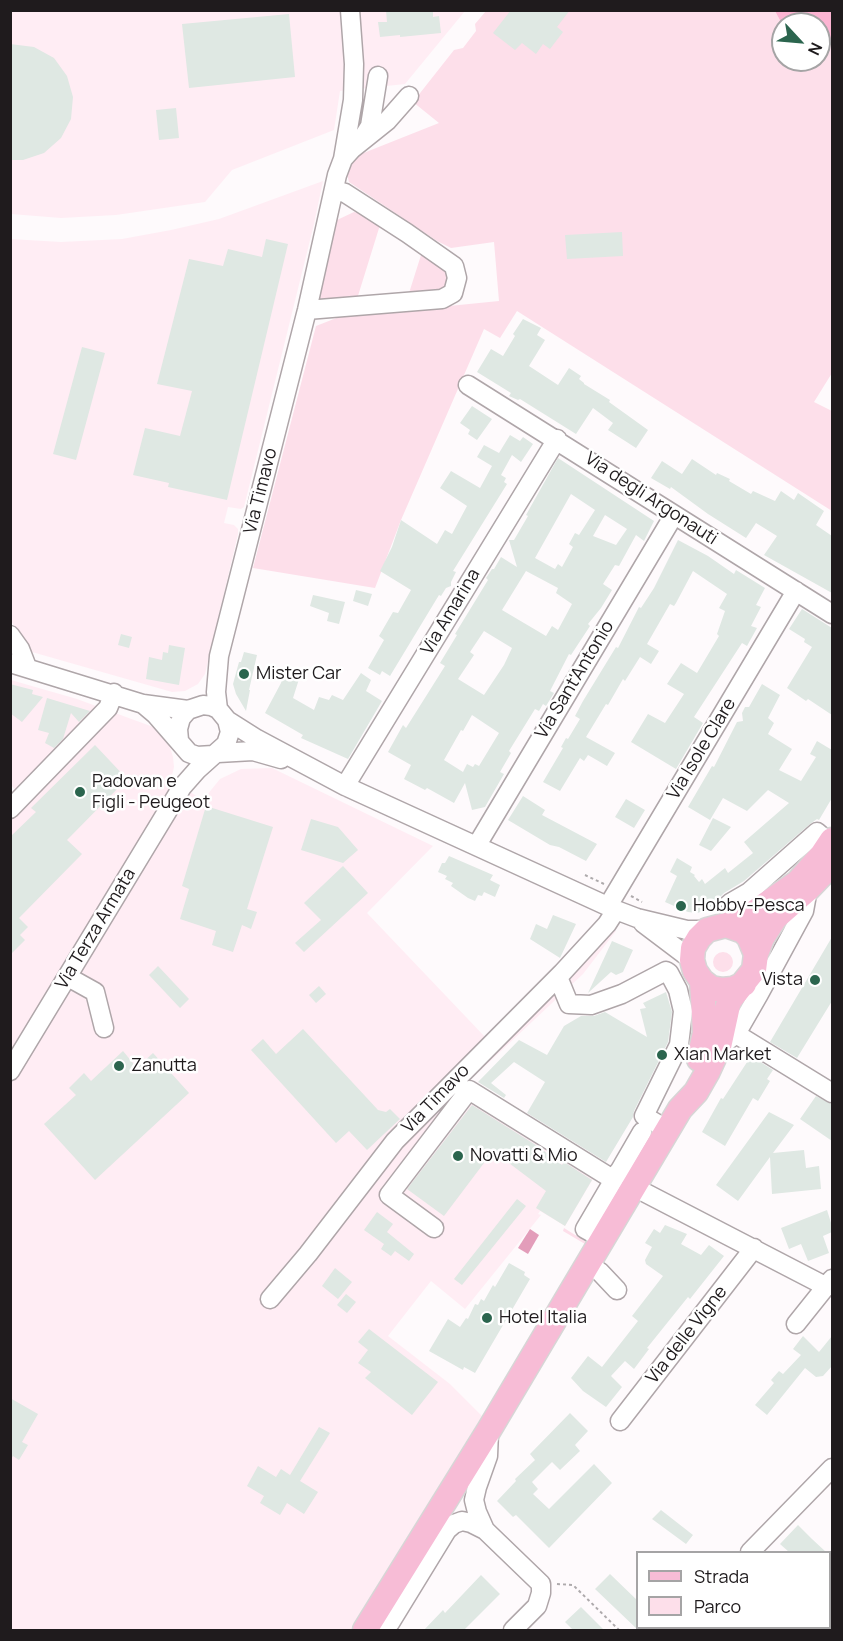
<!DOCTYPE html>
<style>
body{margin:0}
#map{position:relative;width:843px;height:1641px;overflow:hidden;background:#fefafc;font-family:Manrope,sans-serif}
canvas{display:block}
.frame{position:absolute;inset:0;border:12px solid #1f1b1d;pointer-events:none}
.legend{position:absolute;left:636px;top:1551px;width:195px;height:78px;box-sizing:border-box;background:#fff;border:2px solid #a5a4a5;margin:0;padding:8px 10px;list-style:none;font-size:18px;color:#1f1b1d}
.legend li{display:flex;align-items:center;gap:12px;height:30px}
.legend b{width:30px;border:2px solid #a5a4a5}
.north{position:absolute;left:771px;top:12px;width:60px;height:60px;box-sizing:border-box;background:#fff;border:2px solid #a5a4a5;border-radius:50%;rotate:116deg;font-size:16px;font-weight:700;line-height:24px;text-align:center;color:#1f1b1d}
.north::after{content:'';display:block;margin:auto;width:21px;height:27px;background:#2b654e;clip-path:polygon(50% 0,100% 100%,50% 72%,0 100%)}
</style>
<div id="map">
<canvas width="843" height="1641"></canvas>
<div class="frame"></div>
<ul class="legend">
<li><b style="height:8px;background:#f7bcd6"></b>Strada</li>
<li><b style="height:16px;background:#fddfea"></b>Parco</li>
</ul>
<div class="north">N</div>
</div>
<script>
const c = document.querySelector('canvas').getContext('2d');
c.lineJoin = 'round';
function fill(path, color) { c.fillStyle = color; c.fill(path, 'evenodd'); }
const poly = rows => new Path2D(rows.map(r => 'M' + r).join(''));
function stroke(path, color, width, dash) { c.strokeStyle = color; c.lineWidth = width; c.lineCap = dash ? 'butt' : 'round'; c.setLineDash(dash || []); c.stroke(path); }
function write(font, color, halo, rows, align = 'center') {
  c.font = font + ' Manrope,sans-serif'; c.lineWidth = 5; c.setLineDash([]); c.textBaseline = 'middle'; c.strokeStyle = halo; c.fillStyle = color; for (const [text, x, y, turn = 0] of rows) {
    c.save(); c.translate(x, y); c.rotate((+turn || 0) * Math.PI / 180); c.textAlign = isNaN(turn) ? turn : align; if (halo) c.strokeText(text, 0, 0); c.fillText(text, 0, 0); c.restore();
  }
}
fill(poly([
 [10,11,465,11,405,84,340,91,334,130,232,170,205,202,116,215,61,218,11,214],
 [323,181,314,224,244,507,241,509,228,507,224,523,234,525,238,529,238,534,205,674,198,684,185,691,172,692,32,652,11,621,10,239,61,242,122,239,171,230,219,219],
 [11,680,77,699,156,728,168,740,173,757,174,767,171,780,203,800,220,779,241,769,272,768,433,846,367,913,486,1038,561,967,597,922,616,931,583,974,469,1081,594,1177,565,1226,540,1211,538,1214,541,1215,465,1309,431,1281,388,1336,450,1384,482,1416,354,1630,11,1630,10,817,26,802,11,785]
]), '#ffedf4');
fill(poly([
 [486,11,775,11,783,26,783,60,819,60,819,39,832,41,832,373,814,402,832,411,832,511,517,311,500,338,484,329,401,520,375,588,253,568,316,326,339,317,499,301,494,242,451,248,437,241,349,182,347,174,356,156,439,123,413,102,454,50,463,48,476,31,475,24],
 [354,212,362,214,380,225,357,299,330,302,319,298,318,292,337,220],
 [422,252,444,266,447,275,445,286,439,292,409,293],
 '713 962a10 10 0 1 1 20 0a10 10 0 1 1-20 0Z',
 [564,1228,588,1243,527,1345,525,1344,585,1244,563,1231]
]), '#fddfea');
fill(poly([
 [775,11,832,11,832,41,819,39,819,24,783,24,783,26]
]), '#fcb4d2');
fill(poly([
 [530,1229,539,1235,528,1254,518,1248]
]), '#e39dba');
fill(poly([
 [386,10,433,10,433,17,439,16,441,33,400,37,400,35,380,37,378,22,387,22],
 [511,10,570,10,557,27,563,32,550,49,543,44,536,54,522,43,515,50,493,33],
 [289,14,295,77,189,88,182,24],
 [10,44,34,47,54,58,67,76,73,97,71,119,61,138,44,153,23,160,10,160],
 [176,108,179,138,159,140,156,110],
 [622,232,623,256,567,259,565,235],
 [266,239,288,244,227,500,168,487,169,483,133,475,145,428,180,436,192,391,157,384,189,259,223,266,228,249,262,257],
 [523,319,541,328,537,335,545,340,529,366,558,385,569,368,581,376,579,379,584,383,584,384,610,400,609,402,648,430,636,448,608,430,613,423,593,408,576,434,520,399,518,400,509,396,511,393,477,372,491,349,503,356,515,336,513,334],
 [82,347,105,353,76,460,53,454],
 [472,406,492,419,477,440,468,434,470,430,460,423],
 [510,435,520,441,523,437,533,444,521,462,512,455,501,475,506,478,504,482,507,484,453,571,456,572,451,582,451,586,446,588,441,596,439,595,390,676,382,671,380,675,368,668,384,640,379,636,393,612,398,613,411,590,380,571,392,547,401,520,437,544,445,530,452,534,467,506,440,488,451,471,480,488,492,466,477,457,484,445,499,453],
 [558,458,654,521,644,541,636,535,619,566,615,565,603,584,612,590,601,608,588,624,590,626,571,655,569,654,550,691,554,693,546,706,543,704,539,711,535,709,509,751,511,753,500,772,504,774,485,807,472,810,465,783,454,803,427,788,425,790,404,779,411,765,388,752,403,725,406,728,445,666,440,663,457,635,455,634,488,580,486,578,492,569,494,569,501,557,517,567,509,540,514,540,528,516,526,515],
 [571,494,595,510,579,535,575,533,569,544,573,547,562,567,558,564,555,569,535,558],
 [605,515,627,529,616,545,593,536],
 [526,571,558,588,556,593,572,604,558,630,552,626,546,636,502,610],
 [484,631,512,648,504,665,484,695,458,679,474,655,470,652],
 [472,715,499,733,479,766,475,764,473,767,467,764,463,772,444,760,461,730,463,731],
 [692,459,716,475,717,473,730,479,729,481,751,494,753,491,775,501,781,491,794,500,798,493,824,511,816,525,832,536,832,593,764,555,777,536,756,523,746,538,708,514,671,487,670,489,651,478,662,461,682,474],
 [678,540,708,556,734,574,736,570,765,588,756,605,761,607,751,626,757,628,747,646,742,643,694,717,703,723,676,769,631,742,648,714,665,723,684,694,667,684,681,663,697,673,719,636,717,634,725,611,719,608,727,594,693,571,676,603,674,606,670,604,647,644,659,651,651,664,640,657,625,681,623,679,608,705,606,704,586,737,615,753,607,766,588,755,584,761,580,758,560,791,543,782,563,748,561,747,566,738,568,739,580,719,575,716,583,701,616,647,618,648,639,607,641,608,654,588],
 [356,590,372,594,368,606,353,601],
 [313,595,345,602,339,624,327,621,329,613,310,606],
 [802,609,832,628,832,715,808,699,806,701,787,688,812,647,804,642,805,639,789,629],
 [121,634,132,637,129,648,118,645],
 [169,645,185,648,179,685,146,679,149,657,162,660,163,652,168,653],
 [244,652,257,655,249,690,250,690,246,711,236,694,233,684,239,662,241,662],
 [284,672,300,676,293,698,314,710,319,697,329,700,332,695,343,700,361,673,371,680,366,691,382,701,348,759,301,738,303,735,265,713,281,683],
 [10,684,33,690,32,694,43,697,22,722,10,713],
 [762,684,780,695,768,718,774,723,768,734,792,749,779,770,801,781,816,757,810,754,817,741,832,750,832,798,819,820,817,819,810,824,744,881,724,893,710,907,698,913,688,912,665,902,677,876,670,872,677,858,692,867,690,872,695,875,694,876,699,882,702,879,705,884,725,868,728,873,753,853,744,842,789,803,768,790,747,811,723,798,710,820,688,807,712,766,714,767,737,722,743,721,742,713,745,707,749,707],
 [47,698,90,711,79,722,71,713,63,739,54,748,45,743,49,733,38,730],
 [95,745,127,779,67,840,82,854,19,918,28,927,20,935,25,940,10,955,10,837,36,812,31,808],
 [523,796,545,810,542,815,597,844,586,861,559,847,550,845,508,820],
 [626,799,645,810,634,828,615,817],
 [206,806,273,827,247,909,257,912,251,929,242,925,233,952,212,945,216,931,180,919,189,889,182,886],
 [713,818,731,827,711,851,699,845],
 [311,819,338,827,358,850,343,863,301,850],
 [449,856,493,875,490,880,500,885,495,897,484,892,482,896,478,895,475,901,468,898,451,886,453,883,445,879,447,876,438,872,442,863,445,863],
 [343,866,368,893,304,952,295,943,321,920,304,903],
 [553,915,576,924,560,958,530,939,536,924,547,929],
 [832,937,832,1001,797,1058,770,1042],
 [612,941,633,950,623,972,616,975,611,972,588,993],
 [158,966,189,999,180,1008,149,975],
 [319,986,326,994,316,1003,309,995],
 [666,992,672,1012,668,1042,634,1111,633,1117,606,1162,527,1113,545,1082,514,1062,491,1083,506,1095,504,1098,478,1082,519,1040,547,1055,564,1026,581,1016,594,1016,605,1012,647,1037,640,1009,646,1008,643,1003],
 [303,1029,378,1110,386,1112,390,1109,400,1119,367,1150,349,1131,336,1143,251,1050,263,1039,276,1054],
 [123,1051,137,1068,153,1053,189,1093,95,1180,44,1124,76,1095,69,1088,84,1073,91,1081],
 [751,1056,773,1070,767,1079,770,1081,758,1101,753,1098,725,1146,702,1132,721,1098,723,1099],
 [816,1096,832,1104,832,1141,800,1119],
 [472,1105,539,1147,562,1165,564,1162,592,1180,565,1226,536,1208,546,1191,501,1157,498,1162,490,1155,444,1216,407,1189],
 [769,1112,794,1125,773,1153,804,1150,806,1168,819,1166,821,1189,772,1194,770,1157,738,1201,716,1185],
 [517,1199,526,1206,462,1285,454,1279],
 [827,1210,832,1226,832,1232,823,1236,829,1253,808,1261,801,1244,789,1249,781,1228],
 [377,1212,393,1224,387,1232,414,1254,409,1261,395,1251,391,1256,381,1249,384,1244,364,1230],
 [665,1225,687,1234,681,1244,701,1255,709,1245,724,1256,690,1299,688,1297,647,1348,649,1349,634,1369,625,1361,611,1376,622,1387,606,1407,583,1391,571,1378,588,1356,602,1367,638,1321,632,1316,663,1276,646,1264,645,1260,652,1247,645,1243,654,1229,660,1233],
 [509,1263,525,1272,524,1275,530,1279,475,1373,464,1367,463,1370,429,1351,448,1319,460,1327,466,1318,468,1319,475,1304,478,1305,481,1299,484,1301,493,1285,495,1287],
 [335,1268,352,1282,338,1299,322,1286],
 [346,1294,356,1302,347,1313,337,1305],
 [369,1329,438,1382,412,1415,365,1378,371,1372,358,1363,368,1350,358,1342],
 [803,1336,819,1352,832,1336,832,1366,823,1376,816,1377,805,1368,767,1415,755,1405,774,1383,771,1380,779,1371,783,1374,801,1355,793,1349],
 [10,1398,38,1414,22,1442,28,1445,19,1460,13,1456,10,1461],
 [570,1413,588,1431,575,1445,580,1451,560,1470,552,1462,532,1482,538,1489,533,1494,549,1509,594,1464,612,1483,549,1548,516,1515,513,1517,497,1501,516,1481,515,1479,535,1460,530,1454],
 [319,1427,330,1433,300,1481,318,1492,304,1514,287,1503,280,1515,260,1503,264,1496,247,1486,258,1466,276,1477,281,1469,290,1475],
 [661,1510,693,1535,686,1544,652,1519],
 [798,1525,812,1539,826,1552,789,1552,780,1544],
 [610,1574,638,1601,638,1630,595,1589],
 [481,1575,500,1594,464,1630,424,1630,443,1610,445,1613],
 [581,1607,604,1630,573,1630,565,1622]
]), '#dfe8e3');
const minor = poly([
 [362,139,370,126,378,76],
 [343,159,353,100,354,64,350,10],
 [307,310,442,299,453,293,457,278,454,266,407,233,345,193,334,190],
 [468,385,832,614],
 [10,635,20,649,27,667],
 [10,663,143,704,188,710],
 [143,704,156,715,189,753,197,756,213,755],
 [218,709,216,692,219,656,307,310,337,175,343,159,352,149,387,121,409,96],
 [179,740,178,729,181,718,188,710,203,705,211,706,218,709,227,720,257,739,345,786,616,910,637,918,687,930,707,930],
 [218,753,253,751,281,759],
 [345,786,557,439],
 [10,809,108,708,114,693],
 [477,845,674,515],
 [730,903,749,892,817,832,830,843],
 [608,906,796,591],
 [643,923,692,960],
 [68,977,95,992,104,1028],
 [558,977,569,1004,591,1005,622,994,666,971,669,973,678,990,683,1011,679,1045,644,1116,668,1130],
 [736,1034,832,1093],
 [719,1047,736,1034,759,994,804,911,808,889],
 [10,1071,182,787,197,770,226,744,230,732,227,720],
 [632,1176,620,1170,642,1132],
 [634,1187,827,1287],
 [434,1228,389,1195,469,1090,614,1180],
 [603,1239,585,1229,619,1171],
 [588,1264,600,1272,617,1290],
 [270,1299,308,1254,395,1141,562,973,607,924,616,910],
 [796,1324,832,1279],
 [620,1421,754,1248],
 [485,1530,477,1512,474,1500,477,1487,488,1456,489,1431],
 [750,1552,832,1468],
 [371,1621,381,1626,390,1623,447,1530,454,1524,462,1521,471,1523,485,1530,541,1584,541,1593,537,1606,513,1630],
 [673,1630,676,1628],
 [819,1630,823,1628]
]);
const major = poly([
 [726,925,746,918,798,882,822,855,832,840],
 [744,984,733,989,722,990,711,988,702,981,695,971,692,960,693,948,699,938,707,930,726,925,743,931,749,937,756,954],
 [699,1059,705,1033,702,981],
 [365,1630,489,1430,680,1109,696,1092,708,1071,719,1047,729,1001,754,970,756,954,762,938,775,918,808,889,832,864]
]);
stroke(minor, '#afa6a9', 21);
stroke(major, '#d7d6d6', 27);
stroke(poly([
 [585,875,604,884],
 [631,896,642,902],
 [557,1584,573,1585,619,1630]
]), '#aeaaac', 2, [3, 3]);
stroke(minor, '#fff', 18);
stroke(major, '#f7bcd6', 24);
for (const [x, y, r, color] of [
 [244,674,6,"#2b654e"],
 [80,792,6,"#2b654e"],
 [681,906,6,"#2b654e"],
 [815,980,6,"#2b654e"],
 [662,1055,6,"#2b654e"],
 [119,1066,6,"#2b654e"],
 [458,1156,6,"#2b654e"],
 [487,1318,6,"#2b654e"]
]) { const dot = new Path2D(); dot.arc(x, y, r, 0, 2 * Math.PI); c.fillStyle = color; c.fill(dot); stroke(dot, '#fff', 2); }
write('18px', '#1f1b1d', '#fff', [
 ["Via Timavo",261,491,-76],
 ["Via degli Argonauti",651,499,33],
 ["Via Amarina",451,612,-59],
 ["Via Sant'Antonio",575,680,-59],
 ["Via Isole Clare",702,749,-59],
 ["Via Terza Armata",96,929,-59],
 ["Via Timavo",436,1099,-46],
 ["Via delle Vigne",687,1335,-52]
]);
write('18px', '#1f1b1d', '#fff', [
 ["Mister Car",256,674],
 ["Padovan e",92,782],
 ["Figli - Peugeot",92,803],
 ["Hobby-Pesca",693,906],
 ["Vista",803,980,"right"],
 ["Xian Market",674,1055],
 ["Zanutta",131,1066],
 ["Novatti & Mio",470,1156],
 ["Hotel Italia",499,1318]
], 'left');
</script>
